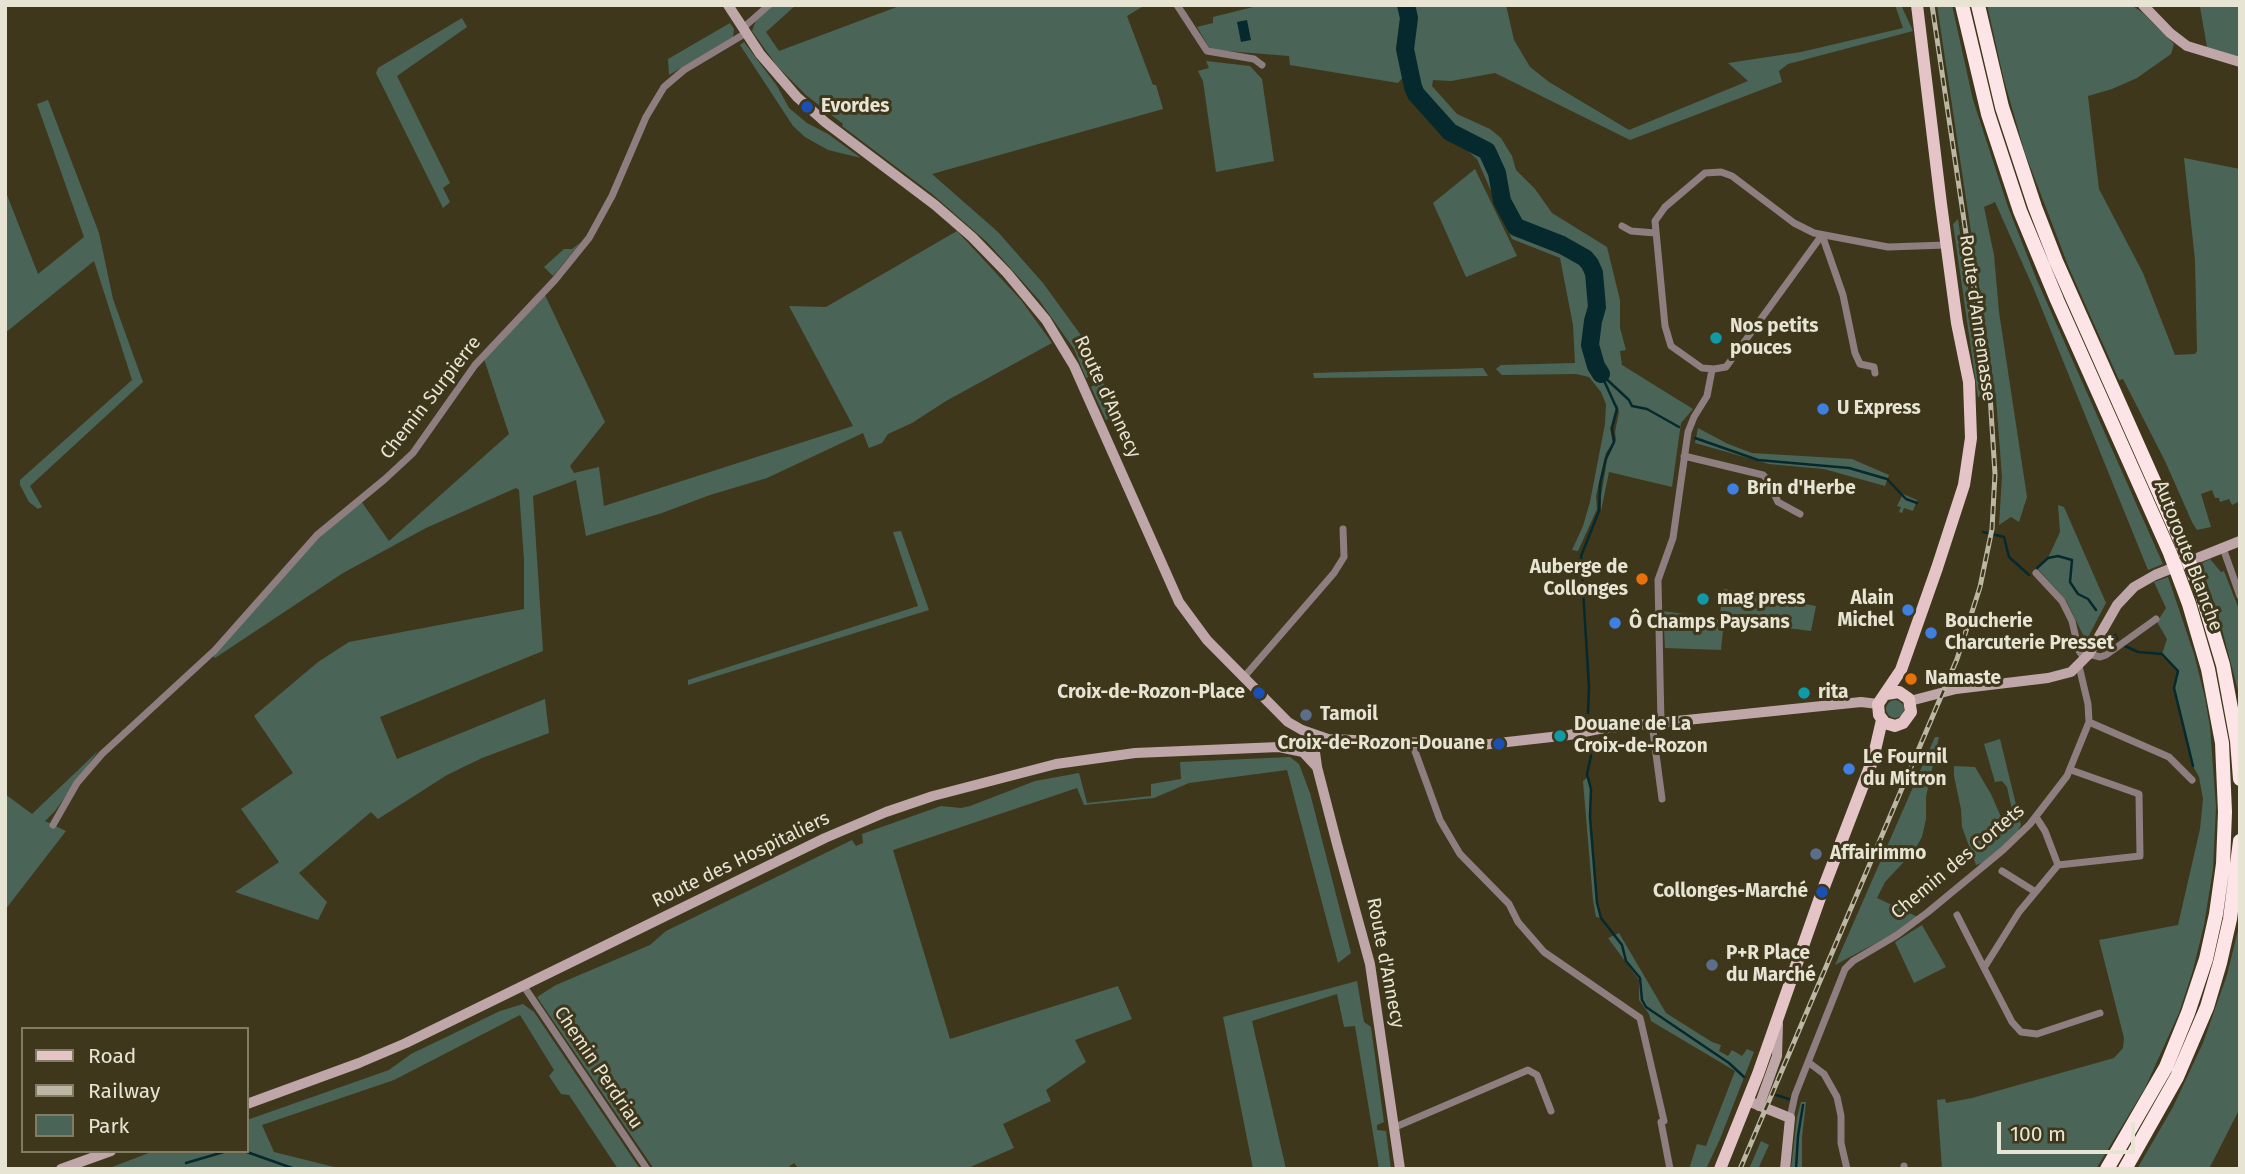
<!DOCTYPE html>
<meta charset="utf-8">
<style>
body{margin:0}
#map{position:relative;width:2245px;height:1174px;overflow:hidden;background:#3e371b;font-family:"Fira Sans",sans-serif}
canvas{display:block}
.frame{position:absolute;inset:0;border:7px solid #e8e4d4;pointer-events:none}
.legend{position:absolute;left:21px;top:1027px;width:228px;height:126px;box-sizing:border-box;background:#3e371b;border:2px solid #827c65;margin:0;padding:9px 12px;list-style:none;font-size:21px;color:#e8e4d4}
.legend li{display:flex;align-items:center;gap:14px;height:35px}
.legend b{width:35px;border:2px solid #827c65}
.scale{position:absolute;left:1997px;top:1122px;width:138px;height:32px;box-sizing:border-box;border:4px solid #e8e4d4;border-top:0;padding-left:9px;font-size:21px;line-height:24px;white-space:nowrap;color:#e8e4d4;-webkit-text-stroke:5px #3e371b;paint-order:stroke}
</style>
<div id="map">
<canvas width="2245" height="1174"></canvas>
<div class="frame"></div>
<ul class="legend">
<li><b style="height:9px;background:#e5c4c8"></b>Road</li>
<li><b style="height:9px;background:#bcb7a4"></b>Railway</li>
<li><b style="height:19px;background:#4a6557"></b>Park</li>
</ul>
<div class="scale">100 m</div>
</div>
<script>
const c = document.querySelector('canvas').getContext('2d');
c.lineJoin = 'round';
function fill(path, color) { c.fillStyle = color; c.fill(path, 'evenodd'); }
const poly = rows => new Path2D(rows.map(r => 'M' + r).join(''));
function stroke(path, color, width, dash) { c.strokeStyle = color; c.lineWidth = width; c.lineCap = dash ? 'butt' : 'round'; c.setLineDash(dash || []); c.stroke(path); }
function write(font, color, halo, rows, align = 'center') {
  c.font = font + ' "Fira Sans",sans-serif'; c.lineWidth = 6; c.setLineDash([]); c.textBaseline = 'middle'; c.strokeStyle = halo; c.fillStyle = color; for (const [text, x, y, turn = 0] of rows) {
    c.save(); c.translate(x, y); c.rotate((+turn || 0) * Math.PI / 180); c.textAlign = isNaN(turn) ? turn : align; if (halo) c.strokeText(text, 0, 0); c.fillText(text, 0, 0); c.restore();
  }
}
fill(poly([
 [773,5,796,5,766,32,779,51,902,5,1145,5,1127,16,1153,85,1156,85,1163,109,932,174,998,232,1043,283,1083,338,1118,415,1106,420,1091,387,1094,385,1090,376,1086,378,1074,349,1039,300,987,242,932,194,842,126,843,124,806,95,777,66,752,31,756,20],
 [1261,5,1506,5,1514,40,1530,67,1549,82,1629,130,1748,81,1728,63,1801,52,1903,28,1895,5,1901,5,1913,31,1788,64,1779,71,1782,82,1630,140,1495,73,1451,81,1433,80,1432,86,1457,114,1490,129,1501,138,1512,156,1516,170,1535,189,1552,213,1607,247,1620,300,1620,328,1626,350,1620,351,1622,365,1693,409,1681,423,1672,487,1609,472,1601,511,1601,496,1607,460,1616,440,1615,432,1619,412,1617,404,1610,429,1613,442,1606,453,1596,496,1597,509,1578,551,1572,550,1583,526,1590,502,1605,424,1606,404,1601,392,1589,377,1576,374,1502,375,1496,369,1501,365,1575,363,1573,325,1560,258,1512,239,1477,159,1416,105,1404,76,1398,83,1290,65,1289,56,1214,50,1210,49,1197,27,1213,23,1213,17],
 [1937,5,1952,5,1973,100,2008,207,2036,278,2163,564,2148,570,2033,287,1995,202,1984,207,1994,255,1999,312,2027,497,2019,522,2011,517,1999,525,2002,477,1996,399],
 [1987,5,2131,5,2142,12,2174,44,2171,54,2137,78,2112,89,2088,96,2099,189,2143,273,2175,355,2195,354,2197,351,2195,260,2184,158,2240,169,2240,501,2232,505,2229,499,2220,502,2219,498,2215,498,2212,490,2201,494,2211,527,2197,530,2192,522,2165,461,2123,379,2119,380,2069,268,2025,153,2004,80],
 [2208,5,2240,5,2240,57,2207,47,2200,7],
 [462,18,467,27,397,76,450,183,443,188,450,202,443,208,376,73,378,68],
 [730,23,734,29,733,37,669,75,668,59],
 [744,42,777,86,789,108,807,123,828,134,861,158,828,150,805,137,793,126,740,45],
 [1206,61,1250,66,1262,79,1274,161,1216,172,1203,81,1198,71,1209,68],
 [48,100,99,233,113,299,143,382,30,486,42,507,38,509,29,502,20,485,20,480,132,380,94,261,5,333,5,190,38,274,84,237,37,104],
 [1475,169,1517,256,1466,277,1433,203],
 [1958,219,1984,396,1978,397,1953,224],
 [957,231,1021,300,1052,343,946,401,912,423,888,434,882,443,869,448,863,433,767,478,710,495,662,513,586,536,576,480,533,496,543,651,380,717,397,759,545,699,549,733,482,758,447,775,378,819,371,812,299,873,327,902,318,920,235,892,279,862,241,809,293,773,254,716,318,662,349,642,524,609,524,560,519,490,516,488,426,528,343,573,215,658,213,656,321,534,361,501,389,541,509,434,484,359,545,295,605,422,570,466,574,473,599,467,604,506,853,426,789,306,826,307],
 [581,242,553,276,544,267,564,249,572,249],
 [1483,368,1488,376,1314,378,1313,373],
 [1698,428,1728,444,1752,453,1852,459,1889,475,1885,486,1824,469,1769,464,1695,443],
 [1903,494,1917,500,1913,511,1904,508,1902,513,1899,512,1901,507,1897,506],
 [2058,505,2064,507,2106,603,2086,641,2066,600,2037,568,2048,558,2060,532],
 [901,531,929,610,688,685,688,680,918,606,893,532],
 [2210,559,2221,572,2224,571,2240,612,2240,698,2218,614,2200,564],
 [2168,577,2194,654,2205,698,2210,727,2216,807,2213,869,2204,925,2193,970,2179,1013,2145,1088,2096,1169,1942,1169,1937,1100,1945,1099,1946,1103,1972,1098,2114,1058,2123,1048,2124,1038,2099,940,2178,925,2200,829,2203,799,2199,777,2193,766,2174,688,2178,671,2162,654,2167,639,2157,622,2166,608,2154,582],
 [1724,589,1816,606,1811,631,1724,620,1721,650,1665,648,1663,611,1719,619],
 '1886 709a9 9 0 1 1 18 0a9 9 0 1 1-18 0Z',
 [1935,737,1939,737,1926,797,1926,819,1922,837,1914,851,1885,882,1877,898,1918,917,1895,933,1835,965],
 [2000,739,2021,825,2017,833,1985,862,1976,865,1962,827,1961,809,1954,776,1954,766,1975,767,1991,794,2001,817,2009,816,2012,810,2007,787,2002,781,1995,782,1984,744],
 [98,751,55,811,45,821,66,831,5,910,5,883,7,880,5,876,5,794,32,814],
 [1290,757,1299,764,1310,793,1351,953,1338,963,1287,770,1189,783,1154,798,1084,805,1077,788,893,850,950,1039,1118,986,1132,1019,1075,1040,1086,1062,1046,1090,1051,1101,1003,1124,1014,1148,966,1169,799,1169,794,1163,786,1169,654,1169,537,997,556,985,650,945,666,931,852,840,856,846,863,843,862,834,941,806,961,808,970,806,1035,781,1079,773,1087,803,1151,796,1151,784,1181,779,1180,762],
 [1587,778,1591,789,1590,817,1597,903,1601,918,1596,917,1593,900,1583,781],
 [2240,922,2240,1108,2209,1169,2137,1169,2173,1107,2203,1043,2227,975],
 [1922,925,1946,967,1914,983,1895,942],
 [1619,933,1666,1013,1712,1042,1721,1045,1719,1051,1728,1056,1732,1050,1742,1056,1747,1049,1754,1052,1720,1139,1706,1169,1689,1169,1697,1144,1706,1146,1735,1071,1651,1021,1649,1014,1639,1000,1639,980,1608,938],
 [1357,981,1364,1022,1371,1027,1384,1122,1377,1125,1377,1130,1386,1131,1391,1169,1379,1169,1355,1026,1344,1027,1337,994,1252,1021,1286,1169,1253,1169,1223,1017],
 [523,1004,534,1012,640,1169,618,1169,569,1095,561,1094,549,1076,554,1070,520,1015,394,1080,262,1125,274,1152,342,1169,107,1169,154,1151,247,1151,247,1120,389,1070,411,1054,500,1011],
 [1801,1102,1806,1102,1802,1137,1802,1169,1791,1169,1797,1117],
 [1761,1141,1769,1145,1758,1169,1749,1169]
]), '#4a6557');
fill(poly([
 [1247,20,1251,40,1241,42,1237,22]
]), '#06292e');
stroke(poly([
 [1601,374,1629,400,1632,406,1647,409,1679,427],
 [1695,438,1758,460,1849,468,1887,479,1906,499,1917,503],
 [1983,532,2004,537,2009,557,2029,575],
 [2037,568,2048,558,2058,556,2072,560,2070,582,2078,594,2088,599,2096,610],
 [2115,635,2117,639],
 [2125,646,2138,652,2162,654,2178,671,2174,688,2193,766],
 [1588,713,1589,688,1581,556,1599,511,1600,484,1606,458,1614,442,1612,428,1617,409,1601,374],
 [1590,739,1591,756,1587,774,1591,789,1590,817,1597,903,1601,918,1622,945,1626,961,1640,978,1642,1000,1646,1007,1729,1063,1744,1077],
 [1776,1095,1789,1099],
 [244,1151,295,1169],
 [186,1163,227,1151],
 [1796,1169,1798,1136,1803,1105]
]), '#06292e', 2.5);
stroke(poly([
 [1406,5,1409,18,1405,49,1413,87,1416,94,1450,132,1487,151,1497,173,1502,201,1516,227,1562,245,1585,258,1590,264,1594,273,1597,307,1593,321,1590,345,1596,366,1601,374]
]), '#06292e', 18);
stroke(poly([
 [1177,5,1207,51,1254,59,1262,65],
 [743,28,769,5],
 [1622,226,1631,231,1655,233],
 [1822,235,1726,367,1714,369,1702,368,1671,346,1665,326,1655,221,1665,207,1705,173,1721,172,1732,176,1794,223,1814,233,1888,247,1946,245],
 [1822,235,1843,295,1855,353,1860,364,1874,367,1875,373],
 [1684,456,1763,475,1768,480,1778,502,1800,514],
 [2223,548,2240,596],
 [2036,573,2062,601,2072,621,2079,651,2085,659],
 [2089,654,2100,657,2106,655,2156,619],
 [1244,677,1334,573,1344,557,1343,529],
 [2089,722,2169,757,2192,780],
 [1661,723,1658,580,1673,538,1688,432,1694,417,1707,396,1712,370],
 [1652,724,1662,799],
 [1412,743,1440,820,1460,854,1509,904,1518,922,1544,952,1640,1018,1664,1121,1661,1122,1670,1169],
 [2036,817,2045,831,2058,865,2019,912,1984,968,2012,1022,2021,1032,2037,1034,2100,1013],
 [53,825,77,783,102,754,215,650,317,535,385,479,413,453,475,365,555,280,589,238,612,196,646,117,664,87,684,70,746,33],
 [2058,865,2140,856,2139,794,2071,770],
 [2002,871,2034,891],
 [1957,915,1984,968],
 [523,985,647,1169],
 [1808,1062,1824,1074,1837,1097,1841,1116,1841,1143,1847,1169],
 [1790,1118,1795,1095,1845,969,1853,961,1897,935,1928,912,2003,850,2030,824,2067,776,2089,722,2088,704,2079,666],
 [1393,1128,1528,1070,1537,1075,1551,1111],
 [1904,1166,1904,1169]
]), '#8e7e80', 7);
stroke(poly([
 [728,5,760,54,797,97,825,122,935,205,972,237,1007,273,1046,320,1074,366,1179,602,1207,640,1288,722,1302,730,1328,739,1481,745,1569,735,1599,729,1861,702,1878,704],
 [2143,5,2170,33,2187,46,2240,62],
 [1910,701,1956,689,2048,678,2071,672,2089,654,2117,605,2134,587,2155,575,2240,541],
 [1314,745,1317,767,1337,844,1370,964,1400,1169],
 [1748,1101,1790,1118,1785,1169],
 [247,1104,359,1063,406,1043,825,838,886,812,933,796,1056,764,1135,753,1279,747,1303,752,1317,767],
 [1759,1106,1777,1056,1778,1024],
 [61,1169,111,1151]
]), '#bfa6a9', 10);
stroke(poly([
 [1886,694,1899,692,1909,699,1911,712,1903,723,1895,726,1885,723,1879,715,1878,704,1901,670,1937,568,1964,485,1971,438,1969,382,1957,323,1941,204,1917,5],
 [1720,1169,1758,1074,1822,892,1873,759,1882,720]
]), '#e5c4c8', 12);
stroke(poly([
 [1962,5,1988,114,2020,211,2057,300,2170,553,2189,604,2208,669,2222,743,2225,812,2223,864,2216,914,2206,959,2188,1013,2166,1067,2107,1169],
 [1978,5,2002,107,2035,207,2056,261,2182,544,2202,595,2223,665,2237,741,2240,779],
 [2125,1169,2177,1077,2207,1007,2220,963,2230,919,2240,841]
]), '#fce4e7', 14);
const rail = poly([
 [1740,1169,1957,659,1980,587,1992,529,1995,474,1990,395,1932,5]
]);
stroke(rail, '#bcb7a4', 5);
stroke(rail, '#3e371b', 2.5, [8]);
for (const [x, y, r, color] of [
 [807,107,7,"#1a4fb4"],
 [1716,338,7,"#0f9aa8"],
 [1823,409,7,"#3f7fe0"],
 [1733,489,7,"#3f7fe0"],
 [1642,579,7,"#e8710a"],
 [1703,599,7,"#0f9aa8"],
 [1908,610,7,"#3f7fe0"],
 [1615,623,7,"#3f7fe0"],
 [1931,633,7,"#3f7fe0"],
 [1911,679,7,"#e8710a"],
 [1259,693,7,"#1a4fb4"],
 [1804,693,7,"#0f9aa8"],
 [1306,715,7,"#5c6f8a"],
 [1560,736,7,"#0f9aa8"],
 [1499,744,7,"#1a4fb4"],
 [1849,769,7,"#3f7fe0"],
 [1816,854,7,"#5c6f8a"],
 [1822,892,7,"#1a4fb4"],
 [1712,965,7,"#5c6f8a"]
]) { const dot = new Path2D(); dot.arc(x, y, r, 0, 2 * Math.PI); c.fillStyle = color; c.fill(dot); stroke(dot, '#3e371b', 2.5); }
write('bold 19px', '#e8e4d4', '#3e371b', [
 ["Evordes",821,107],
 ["Nos petits",1730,327],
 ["pouces",1730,349],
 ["U Express",1837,409],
 ["Brin d'Herbe",1747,489],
 ["Auberge de",1628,568,"right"],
 ["Collonges",1628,590,"right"],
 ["mag press",1717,599],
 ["Alain",1894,599,"right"],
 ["Michel",1894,621,"right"],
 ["Boucherie",1945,622],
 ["Charcuterie Presset",1945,644],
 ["Ô Champs Paysans",1629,623],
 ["Namaste",1925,679],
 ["Croix-de-Rozon-Place",1245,693,"right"],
 ["rita",1818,693],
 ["Tamoil",1320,715],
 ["Douane de La",1574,725],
 ["Croix-de-Rozon",1574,747],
 ["Croix-de-Rozon-Douane",1485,744,"right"],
 ["Le Fournil",1863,758],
 ["du Mitron",1863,780],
 ["Affairimmo",1830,854],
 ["Collonges-Marché",1808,892,"right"],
 ["P+R Place",1726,954],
 ["du Marché",1726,976]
], 'left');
write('19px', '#e8e4d4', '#3e371b', [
 ["Route d'Annemasse",1977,318,82],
 ["Route d'Annecy",1107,397,65],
 ["Chemin Surpierre",431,398,-52],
 ["Autoroute Blanche",2188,556,69],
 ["Route des Hospitaliers",741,860,-26],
 ["Chemin des Cortets",1958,862,-40],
 ["Route d'Annecy",1385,963,79],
 ["Chemin Perdriau",598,1068,56]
]);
</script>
